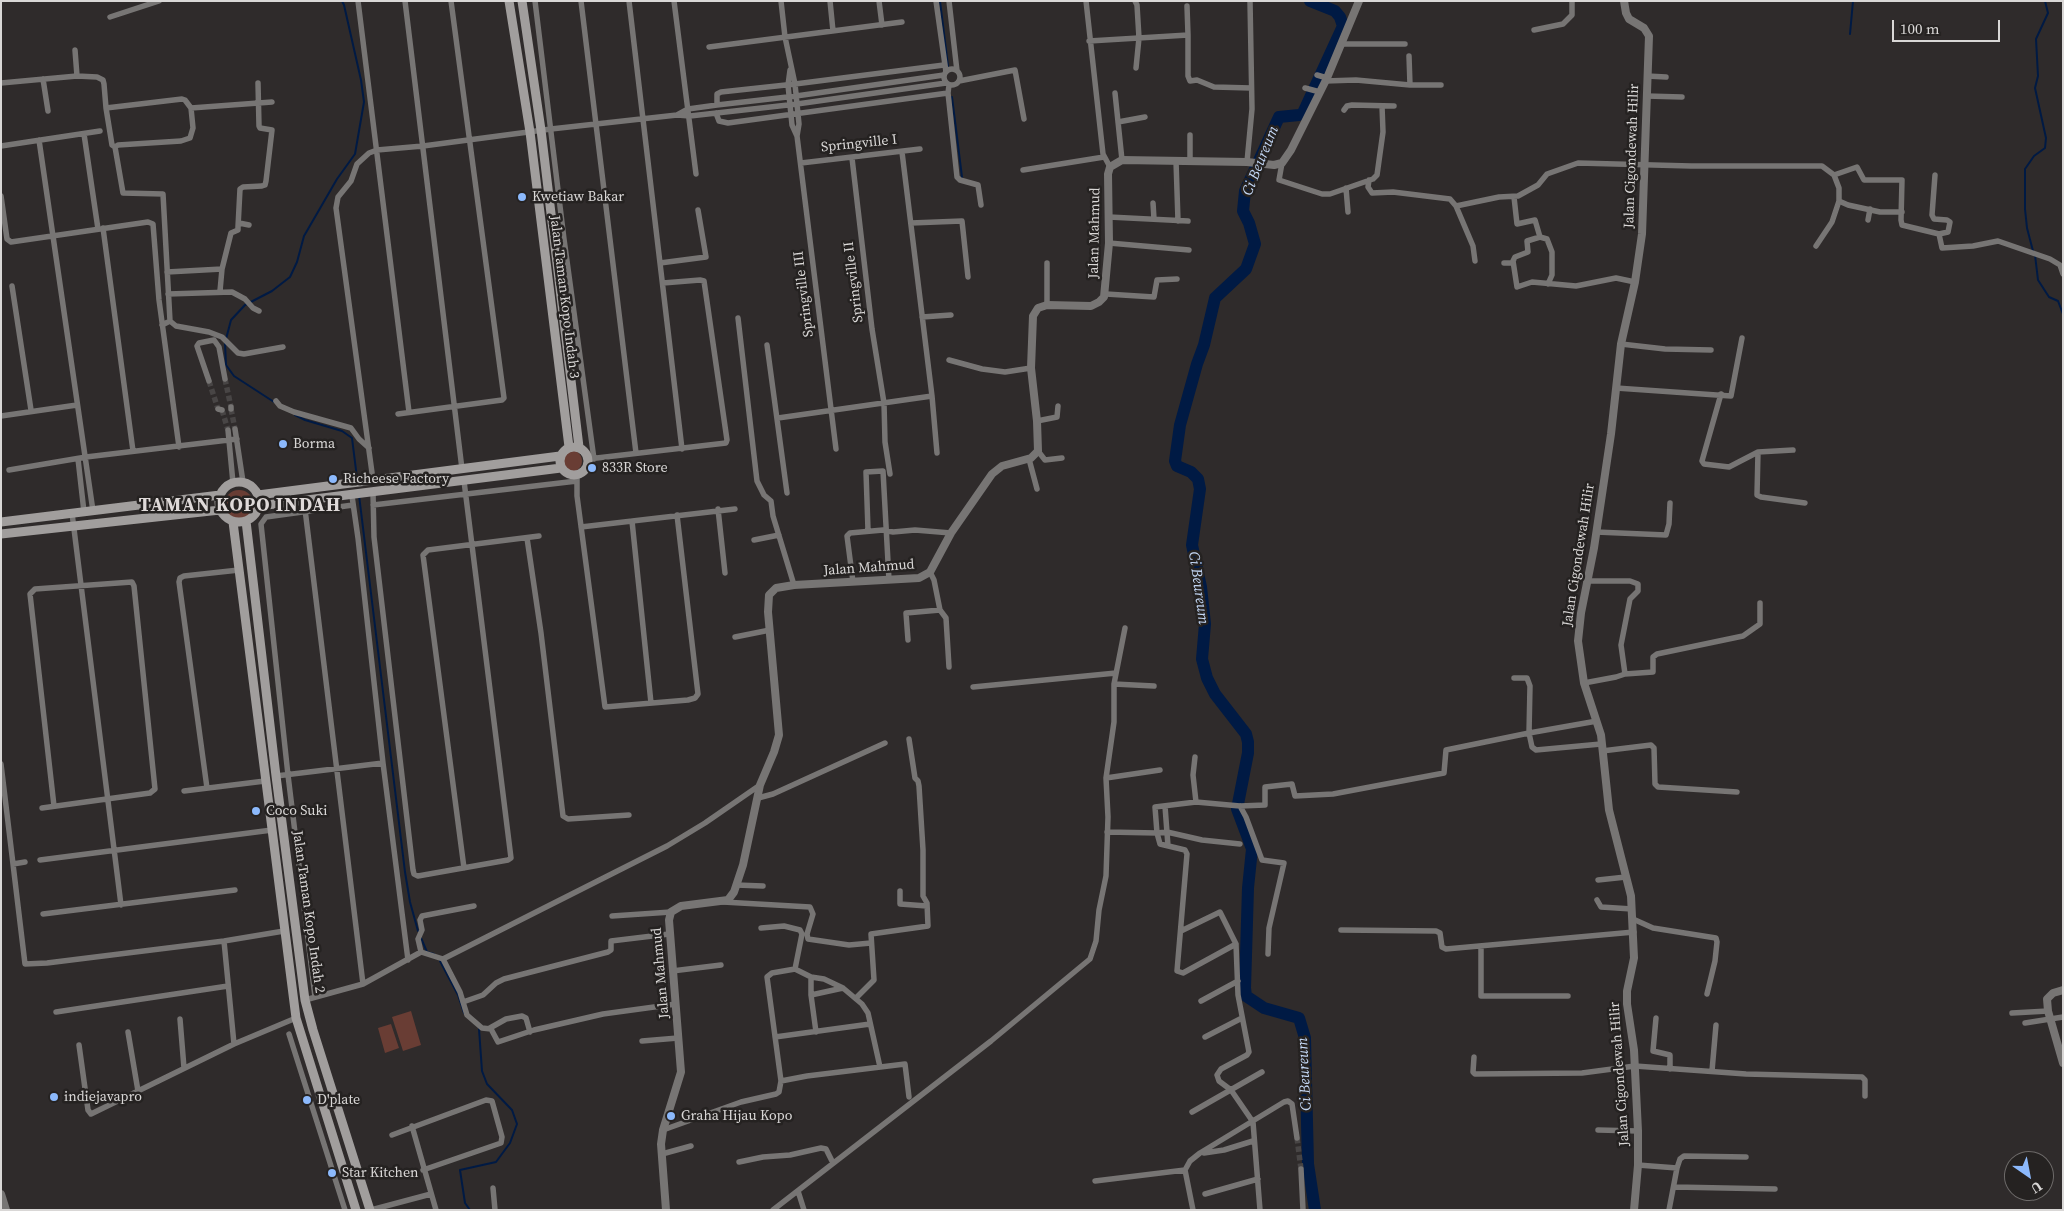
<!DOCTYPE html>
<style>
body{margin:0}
#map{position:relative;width:2064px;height:1211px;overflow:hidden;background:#2f2b2b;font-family:"Source Serif 4",serif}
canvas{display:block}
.frame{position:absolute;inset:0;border:2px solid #d9d7d6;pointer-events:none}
.north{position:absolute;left:2004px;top:1151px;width:50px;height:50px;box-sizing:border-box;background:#252221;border:1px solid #6d6a69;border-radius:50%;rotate:147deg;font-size:14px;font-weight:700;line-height:20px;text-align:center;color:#d9d7d6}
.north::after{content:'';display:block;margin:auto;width:18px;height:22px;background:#8cb9fc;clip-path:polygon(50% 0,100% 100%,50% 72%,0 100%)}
.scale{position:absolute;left:1892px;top:20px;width:108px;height:22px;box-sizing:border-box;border:2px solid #d9d7d6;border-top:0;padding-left:6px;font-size:15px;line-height:18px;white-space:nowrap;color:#d9d7d6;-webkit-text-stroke:4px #252221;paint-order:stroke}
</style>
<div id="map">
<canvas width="2064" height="1211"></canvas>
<div class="frame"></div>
<div class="north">U</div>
<div class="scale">100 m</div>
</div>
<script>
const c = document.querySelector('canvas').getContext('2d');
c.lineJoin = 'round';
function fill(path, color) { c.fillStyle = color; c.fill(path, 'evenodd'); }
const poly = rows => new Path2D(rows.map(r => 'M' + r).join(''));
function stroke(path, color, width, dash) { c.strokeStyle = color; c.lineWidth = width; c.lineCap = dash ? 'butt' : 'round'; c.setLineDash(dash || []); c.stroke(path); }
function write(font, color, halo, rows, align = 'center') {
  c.font = font + ' "Source Serif 4",serif'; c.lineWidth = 5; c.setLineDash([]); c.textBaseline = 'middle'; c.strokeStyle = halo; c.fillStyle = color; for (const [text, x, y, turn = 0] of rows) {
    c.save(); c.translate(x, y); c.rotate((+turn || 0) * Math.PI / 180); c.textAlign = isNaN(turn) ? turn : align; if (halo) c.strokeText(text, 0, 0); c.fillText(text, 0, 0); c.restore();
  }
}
fill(poly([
 '560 461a11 11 0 1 1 22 0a11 11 0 1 1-22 0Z',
 '224 505a15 15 0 1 1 30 0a15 15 0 1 1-30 0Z',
 [411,1011,421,1045,403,1051,392,1017],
 [391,1024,399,1048,385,1053,378,1028]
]), '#693d34');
stroke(poly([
 [940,1,948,66],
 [1850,34,1853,1],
 [952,97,962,177],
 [2033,251,2027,228,2025,209,2025,169,2034,156,2045,148,2046,138,2035,88,2038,76,2036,39,2048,13,2045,1],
 [2035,255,2038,280,2049,297,2058,301,2063,314],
 [226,339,231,320,245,305,272,291,290,277,297,262,304,236,337,179,355,154,364,102,361,80,344,5,342,1],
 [225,343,226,365,234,376,274,402],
 [295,415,305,420,342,431,352,438,357,478],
 [359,495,405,872,410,902,418,931],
 [421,938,427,952,434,954],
 [440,961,458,995,464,1013],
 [470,1210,465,1203,460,1170,496,1162,510,1143,517,1124,512,1110,487,1084,482,1071,479,1029]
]), '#001a44', 2);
stroke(poly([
 [1310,1,1335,11,1340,17,1343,26,1303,113,1299,115,1279,117,1245,191,1243,211,1249,223,1255,244,1246,269,1215,298,1204,345,1197,364,1180,425,1175,461,1177,466,1191,472,1198,479,1200,489,1192,545,1201,587,1205,624,1202,659,1207,678,1215,694,1246,734,1248,742,1248,753,1237,809,1252,849,1248,888,1245,988,1246,996,1264,1008,1299,1018,1305,1038,1308,1164,1315,1210]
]), '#001a44', 12);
stroke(poly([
 [225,379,231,407],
 [209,381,218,409],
 [231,409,235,429],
 [222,410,228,430],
 [1297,1138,1301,1169]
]), '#484545', 5.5, [5.5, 3]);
stroke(poly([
 [358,1,409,412],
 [405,1,462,469],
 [535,1,564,239,594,459],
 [581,1,636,453],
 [629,1,682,449],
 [674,1,696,174],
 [781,1,785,37,795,84,799,124,797,136,836,449],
 [830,1,833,31],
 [879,1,882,25],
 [936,1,946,72],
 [949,1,957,71],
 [1086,1,1103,154,1110,167],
 [1135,1,1137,5,1139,38,1136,68],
 [1187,6,1188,35],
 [110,17,159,1],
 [1534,30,1563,24,1572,15,1572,1],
 [1089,41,1188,35,1188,76,1190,81,1197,80,1214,87,1251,88],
 [1341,44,1405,44],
 [709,47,902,22],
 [75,50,77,76],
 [1409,56,1410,85],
 '944 77a8 8 0 1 1 16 0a8 8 0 1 1-16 0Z',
 [790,70,788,85,792,125,797,136],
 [1317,75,1327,78],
 [1647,76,1666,77],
 [43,79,48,111],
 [959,81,1015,70,1024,119],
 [1325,81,1356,80,1410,85,1441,85],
 [1,83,77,76,97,77,103,80,104,84,106,108,182,99,185,100,191,108],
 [949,85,948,93,957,177,960,180,978,185,981,205],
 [1305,88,1320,92],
 [1115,93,1122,160],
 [1646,96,1682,97],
 [717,105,717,94,721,92,795,84,944,65],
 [106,108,112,145,115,147],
 [1344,110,1347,106,1352,105,1394,106],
 [716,113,719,121,728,123,948,93],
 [677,115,688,109,717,105,796,96,944,75],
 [1118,122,1145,117],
 [84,134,98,229],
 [1190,135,1190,162],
 [39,140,93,511],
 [1,146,100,131],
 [902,152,932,396,937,453],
 [852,158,872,329,884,403,885,442,890,474],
 [1176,161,1178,221],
 [1247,162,1252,109,1250,1],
 [801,163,920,149],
 [1282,163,1279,180,1322,194,1330,194,1373,179,1377,175,1383,132,1382,106],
 [1023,170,1104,157],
 [1834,175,1857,167,1864,180,1902,180,1901,220,1902,225,1939,234,1942,248,1973,246,1998,241,2050,259,2060,265,2063,274],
 [1935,175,1932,215,1934,219,1947,220,1950,222,1948,232,1939,234],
 [1369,180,1368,187,1372,193,1393,192,1450,199,1456,206,1473,246,1475,261],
 [1346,188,1348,212],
 [1,196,7,239,11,242,148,222,153,224,159,300,179,447],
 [1514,197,1517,224,1535,220,1540,237,1527,241,1528,252,1515,257,1513,261,1517,287,1532,282,1576,286,1616,278,1635,282],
 [1839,201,1848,205,1880,212,1902,212],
 [1153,203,1154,219],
 [1456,206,1499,197,1518,196,1538,185,1547,174,1578,163,1691,166,1822,166,1834,175,1839,188,1839,201,1832,222,1816,246],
 [1109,217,1188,221],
 [1868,220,1870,209],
 [239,223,249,225],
 [911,223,962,221,968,277],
 [103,228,133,451],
 [1540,237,1547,239,1552,252,1552,275,1548,284],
 [1109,243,1189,250],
 [660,263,706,257,698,210],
 [1047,263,1047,305],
 [1504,263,1512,263],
 [167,272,222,269],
 [12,286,31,410],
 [220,291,222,269,231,233,238,230,238,227,240,189,243,187,262,186,265,185,266,181,272,130,260,128,259,126,258,83],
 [168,294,232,292,245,299,253,308,259,311],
 [1106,294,1154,297,1157,280,1177,279],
 [922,317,951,315],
 [738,318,757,481,764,495,771,501,773,516,794,585],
 [170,321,163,194,123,193,115,147,118,145,181,141,190,138,193,128,191,108,272,102],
 [162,325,170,321,176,326,209,332,222,337,238,353,244,354,283,347],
 [1621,344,1665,349,1711,350],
 [767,345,787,493],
 [949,360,982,369,1005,372,1031,368],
 [209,381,197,346,199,343,214,340,219,347,225,379],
 [1616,388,1731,396,1742,338],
 [1721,394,1702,461,1704,464,1729,467,1758,452,1793,450],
 [276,401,280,406,294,412,351,428,359,439,369,448],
 [231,407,231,409],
 [218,409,222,410],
 [398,414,502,400,504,398,451,1],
 [1,416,77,405],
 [778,418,932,396],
 [1037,421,1057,417,1058,406],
 [235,429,243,482],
 [228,430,233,483],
 [1038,451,1045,460,1062,458],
 [1758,452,1757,495,1761,497,1805,503],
 [78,459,84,512],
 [588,459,726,443,727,440,704,281,700,280,663,283],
 [1029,459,1037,489],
 [9,470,86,457,237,439],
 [577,475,577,496,605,707,688,700,695,698,698,694,677,515],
 [373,480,336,208,338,197,351,181,357,164,369,153,377,150,423,146,551,129,677,115,690,116,797,104,946,83],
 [373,493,374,537,413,870,414,874,418,876,508,860,511,858,464,481],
 [352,496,358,538,383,763,408,960],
 [304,501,363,984],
 [373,505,577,481],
 [718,509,725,573],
 [72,513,121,905],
 [632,521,651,703],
 [581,527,735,509],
 [868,530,866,472,883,471,889,580],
 [1596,532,1666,535,1669,524,1670,503],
 [527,538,541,633,563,816,568,819,629,815],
 [754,540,779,535],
 [930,572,934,580,940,610,946,618,949,667],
 [1586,581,1630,581,1638,584,1638,591,1630,599,1621,645,1625,674],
 [853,582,847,536,850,533,883,530,893,532,915,530,951,533],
 [735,637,770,630],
 [908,640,906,613,940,610],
 [1514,678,1527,678,1530,686,1529,733,1597,721],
 [1584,683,1616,677,1625,674,1653,672,1653,657,1657,654,1743,636,1760,624,1760,603],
 [1114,684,1154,686],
 [973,687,1116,673],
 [1602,751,1651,745,1654,748,1655,784,1658,787,1737,792],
 [1195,757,1193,775,1196,802],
 [1,764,25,964,47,963,224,941,284,931],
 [276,776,383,763],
 [1106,778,1160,770],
 [207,788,179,582,180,578,184,576,239,570],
 [184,791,265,781],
 [758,798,773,794,885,743],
 [1165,806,1168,846],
 [1240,806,1246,817,1262,860,1284,863,1269,928,1268,954],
 [42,808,150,793,155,789,134,586,132,582,35,589,30,594,54,806],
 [1107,832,1157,833,1155,807,1196,802,1240,806,1265,805,1265,787,1292,784,1295,796,1333,794,1444,773,1446,750,1529,733,1532,747,1536,750,1601,744],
 [40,860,272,830],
 [13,864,25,862],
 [464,868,423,555,428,550,539,536],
 [1598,880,1626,877],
 [736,885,763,886],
 [900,891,900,904,927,906],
 [1597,900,1601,907,1632,909],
 [723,902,810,907,813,914,807,934,808,939,849,945,871,943],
 [43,914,235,890],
 [612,916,671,912],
 [1633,919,1653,928,1716,938,1717,942,1715,961,1707,994],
 [761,928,784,926,800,930,802,934,795,969,811,977,824,979,843,988,862,1004,868,1013,880,1067],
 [1341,930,1436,931,1440,933,1442,947,1446,949,1634,932],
 [1181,931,1220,912,1236,944,1238,995,1249,1052,1247,1055,1221,1069,1217,1075,1219,1081,1231,1090,1253,1122,1260,1210],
 [224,941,234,1044],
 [1236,944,1183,973,1177,971,1187,854,1185,850,1160,844,1157,833,1167,832,1202,840,1240,844],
 [1481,947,1481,996,1568,996],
 [421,952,443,959,667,846,705,823,760,785],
 [443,959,460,992,467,1015,482,1028,491,1029,498,1042,534,1030,603,1014,676,1004],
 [672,971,721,965],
 [811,977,811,995,816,1032],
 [811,995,843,988],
 [315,997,288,775,261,524,266,517,353,505],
 [856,998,874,980,871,934,928,926,927,903,923,896,923,850,919,786,918,781,915,778,909,739],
 [305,1000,363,984,421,952,418,939,422,930,420,920,422,916,474,906],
 [1201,1001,1238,981],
 [463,1002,483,995,496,983,504,979,608,952,611,950,611,941,669,934],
 [56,1012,228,986],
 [2012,1013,2048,1011],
 [1656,1018,1653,1051,1670,1055,1670,1069],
 [180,1019,184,1068],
 [2025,1023,2063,1017],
 [490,1028,506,1019,522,1016,526,1018,530,1032],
 [128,1032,138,1091],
 [289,1034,345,1210],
 [775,1037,870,1024],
 [1205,1037,1242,1018],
 [642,1041,678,1038],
 [79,1045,88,1110,91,1114,234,1044,296,1018],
 [1474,1057,1473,1072,1475,1074,1582,1073,1635,1066,1746,1074,1862,1077,1865,1080,1865,1096],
 [1712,1071,1716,1025],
 [781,1081,767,977,772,973,795,969],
 [1192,1112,1262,1072],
 [412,1126,436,1210],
 [663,1130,741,1102,776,1094,779,1092,781,1081,807,1076,905,1064,909,1097],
 [1598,1130,1638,1131],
 [392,1135,486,1100,492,1101,502,1137,501,1143,423,1170],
 [1204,1153,1224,1150,1253,1141],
 [662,1154,691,1146],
 [739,1162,763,1157,790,1155,821,1148,826,1149,833,1163],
 [1638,1165,1677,1168,1669,1210],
 [1677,1168,1680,1159,1684,1156,1746,1157],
 [1301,1169,1303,1210],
 [1185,1170,1193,1210],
 [1095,1181,1185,1170,1190,1161,1200,1153,1284,1102,1288,1101,1292,1104,1297,1138],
 [1674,1187,1775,1189],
 [493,1188,495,1210],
 [798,1191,804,1210],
 [1205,1194,1258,1179],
 [371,1210,431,1194],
 [773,1210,991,1041,1090,959,1096,941,1099,910,1106,876,1108,817,1106,778,1114,722,1114,684,1125,628]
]), '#777574', 5.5);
stroke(poly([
 [1624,1,1626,13,1629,19,1644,28,1649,36,1642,234,1635,282,1621,344,1611,434,1594,548,1581,613,1578,641,1584,683,1601,735,1609,810,1631,896,1634,958,1627,991,1627,1004,1634,1050,1638,1131,1638,1165,1634,1210],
 [2063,990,2053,993,2047,999,2048,1011,2063,1063],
 [1,1194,6,1210],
 [666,1210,661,1144,663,1130,681,1072,669,920,671,912,681,906,728,900,734,892,743,865,760,785,774,752,779,735,768,612,769,595,776,588,794,585,919,578,930,572,951,533,992,474,1002,466,1031,458,1038,451,1037,421,1031,368,1033,316,1038,308,1047,305,1091,306,1099,302,1104,297,1109,243,1108,174,1110,167,1122,160,1247,162,1274,165,1282,163,1291,150,1327,78,1359,1]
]), '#777574', 8);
stroke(poly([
 [509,1,530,132,569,447],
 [522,1,541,130,579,447],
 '560 461a14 14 0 1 1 28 0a14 14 0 1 1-28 0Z',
 '219 502a20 20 0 1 1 40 0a20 20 0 1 1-40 0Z',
 [258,495,560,456],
 [259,506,561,468],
 [246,521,276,776,305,1000,313,1030,370,1210],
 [1,522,220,495],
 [233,522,296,1018,356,1210],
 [1,534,220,510]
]), '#a19e9d', 9);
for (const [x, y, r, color] of [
 [522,197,5,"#8cb9fc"],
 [283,444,5,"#8cb9fc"],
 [592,468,5,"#8cb9fc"],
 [333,479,5,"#8cb9fc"],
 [256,811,5,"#8cb9fc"],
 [54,1097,5,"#8cb9fc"],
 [307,1100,5,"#8cb9fc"],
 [671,1116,5,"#8cb9fc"],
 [332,1173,5,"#8cb9fc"]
]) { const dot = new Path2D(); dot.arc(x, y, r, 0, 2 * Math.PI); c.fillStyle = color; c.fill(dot); stroke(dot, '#252221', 2); }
write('14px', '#d9d7d6', '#252221', [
 ["Springville I",859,144,-6],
 ["Jalan Cigondewah Hilir",1632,156,-88],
 ["Jalan Mahmud",1095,233,-89],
 ["Springville II",854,282,-97],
 ["Springville III",804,294,-97],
 ["Jalan Taman Kopo Indah 3",564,297,83],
 ["Jalan Cigondewah Hilir",1579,555,-81],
 ["Jalan Mahmud",869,568,-4],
 ["Jalan Taman Kopo Indah 2",308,912,82],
 ["Jalan Mahmud",661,973,-95],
 ["Jalan Cigondewah Hilir",1620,1074,-94]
]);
write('14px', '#d9d7d6', '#252221', [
 ["Kwetiaw Bakar",532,197],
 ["Borma",293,444],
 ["833R Store",602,468],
 ["Richeese Factory",343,479],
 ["Coco Suki",266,811],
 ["indiejavapro",64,1097],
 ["D'plate",317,1100],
 ["Graha Hijau Kopo",681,1116],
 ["Star Kitchen",342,1173]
], 'left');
write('italic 15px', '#c3d7f5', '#252221', [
 ["Ci Beureum",1261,161,-68],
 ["Ci Beureum",1198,588,82],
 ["Ci Beureum",1305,1074,-93]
]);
c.letterSpacing = '1px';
write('bold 19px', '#dfdad9', '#252221', [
 ["TAMAN KOPO INDAH",240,506]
]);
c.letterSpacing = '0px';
</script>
